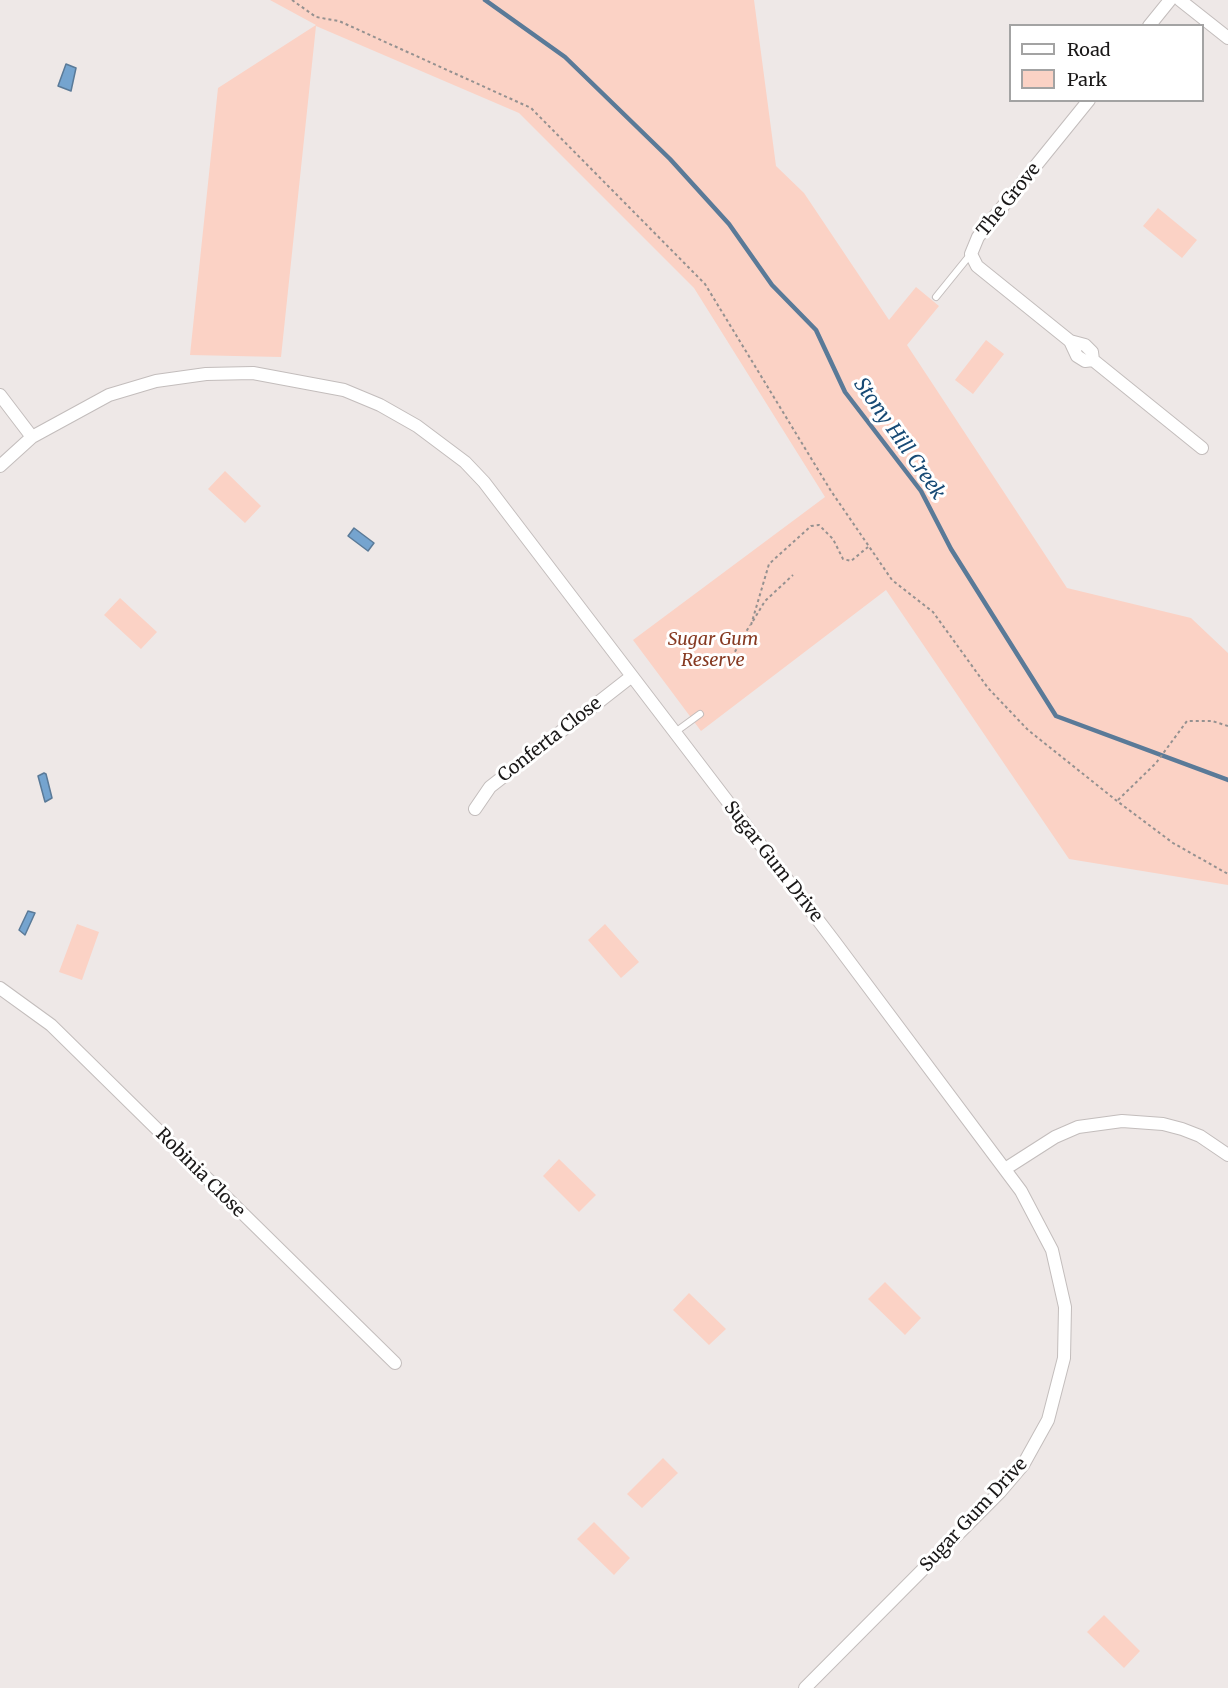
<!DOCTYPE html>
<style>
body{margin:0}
#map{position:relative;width:1228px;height:1688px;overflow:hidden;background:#eee8e7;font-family:Merriweather,serif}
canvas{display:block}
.legend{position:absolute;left:1009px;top:24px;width:195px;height:78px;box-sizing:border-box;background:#fff;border:2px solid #a3a3a3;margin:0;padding:8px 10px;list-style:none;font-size:18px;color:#1a1818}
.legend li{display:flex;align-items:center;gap:12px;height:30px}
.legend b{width:30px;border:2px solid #a3a3a3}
</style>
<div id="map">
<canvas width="1228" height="1688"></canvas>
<ul class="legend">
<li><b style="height:8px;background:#fff"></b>Road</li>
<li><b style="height:16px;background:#fbd2c5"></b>Park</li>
</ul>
</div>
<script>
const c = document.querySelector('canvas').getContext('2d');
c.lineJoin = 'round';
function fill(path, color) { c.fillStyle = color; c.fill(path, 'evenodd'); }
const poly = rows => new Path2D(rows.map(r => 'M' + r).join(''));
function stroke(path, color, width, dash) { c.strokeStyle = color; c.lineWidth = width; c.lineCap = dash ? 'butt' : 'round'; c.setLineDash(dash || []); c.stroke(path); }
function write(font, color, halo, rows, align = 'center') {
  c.font = font + ' Merriweather,serif'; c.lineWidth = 6; c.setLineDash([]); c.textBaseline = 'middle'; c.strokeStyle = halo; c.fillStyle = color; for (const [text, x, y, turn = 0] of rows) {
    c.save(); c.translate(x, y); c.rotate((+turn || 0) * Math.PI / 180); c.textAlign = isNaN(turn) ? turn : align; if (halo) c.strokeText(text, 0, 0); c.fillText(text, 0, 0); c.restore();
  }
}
fill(poly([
 [270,0,754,0,776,166,804,193,889,320,916,287,939,306,907,345,1067,588,1191,618,1228,653,1228,885,1069,859,886,590,701,731,633,640,825,497,694,288,519,113,316,26,281,357,190,355,218,88,316,25],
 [1158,208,1197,240,1182,258,1143,226],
 [986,340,1004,354,973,394,955,380],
 [225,471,261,506,245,523,208,489],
 [120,598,157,632,141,649,104,615],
 [77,924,99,932,82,980,59,972],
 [605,924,639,962,621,978,588,940],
 [559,1159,596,1195,579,1212,543,1176],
 [885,1282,921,1318,905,1335,868,1299],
 [689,1293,726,1329,709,1345,673,1310],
 [663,1458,678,1473,642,1508,627,1494],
 [594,1522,630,1558,614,1575,577,1539],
 [1104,1615,1140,1651,1124,1668,1087,1632]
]), '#fbd2c5');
const water = poly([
 [66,64,76,68,71,91,58,86,66,64],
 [354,528,374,543,368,551,348,536,354,528],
 [44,773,46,774,52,798,45,802,38,776,44,773],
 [28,911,35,913,25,935,19,930,28,911]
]);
fill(water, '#75a4cf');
stroke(water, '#5a7a98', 1.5);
stroke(poly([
 [485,0,565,57,670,159,729,224,772,285,816,330,845,392,921,491,951,549,1056,716,1228,780]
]), '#5a7a98', 4.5);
const service = poly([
 [936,297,970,255],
 [674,733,700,714]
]);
const minor = poly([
 [1180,0,1228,38],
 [1149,26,1170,0],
 [1089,100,978,237,971,254,977,266,1070,341,1077,356,1085,361,1093,360,1202,448],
 [1070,341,1085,345,1092,352,1093,360],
 [0,395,32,437],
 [0,466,32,437,109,395,156,381,206,374,253,373,344,390,380,405,417,426,465,462,484,482,834,941,1021,1191,1052,1250,1065,1307,1064,1358,1048,1420,1023,1465,1000,1492,805,1688],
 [475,809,490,787,632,676],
 [0,988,51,1025,395,1363],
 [1005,1169,1055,1137,1078,1127,1122,1121,1163,1124,1182,1129,1200,1136,1228,1155]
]);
stroke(service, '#c3bdbc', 8);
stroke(minor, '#c3bdbc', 14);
stroke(poly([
 [292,0,316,17,339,21,531,108,705,284,831,491,892,580,933,612,988,688,1028,730,1117,801,1173,843,1228,874],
 [753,621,765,601,793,575],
 [751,625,769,564,811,526,819,525,833,539,843,559,851,561,868,547],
 [704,638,741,641],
 [732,657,750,625],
 [1118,800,1156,763,1187,721,1212,721,1228,726]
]), '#959190', 2, [3, 3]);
stroke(service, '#fff', 6);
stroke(minor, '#fff', 12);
write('18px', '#1a1818', '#fff', [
 ["The Grove",1009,200,-51],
 ["Conferta Close",550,740,-38],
 ["Sugar Gum Drive",773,862,52],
 ["Robinia Close",200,1173,45],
 ["Sugar Gum Drive",974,1515,-47]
]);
write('italic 18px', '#863a22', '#fff', [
 ["Sugar Gum",713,640],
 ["Reserve",713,661]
]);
write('italic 20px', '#174a75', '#fff', [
 ["Stony Hill Creek",899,439,55]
]);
</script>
